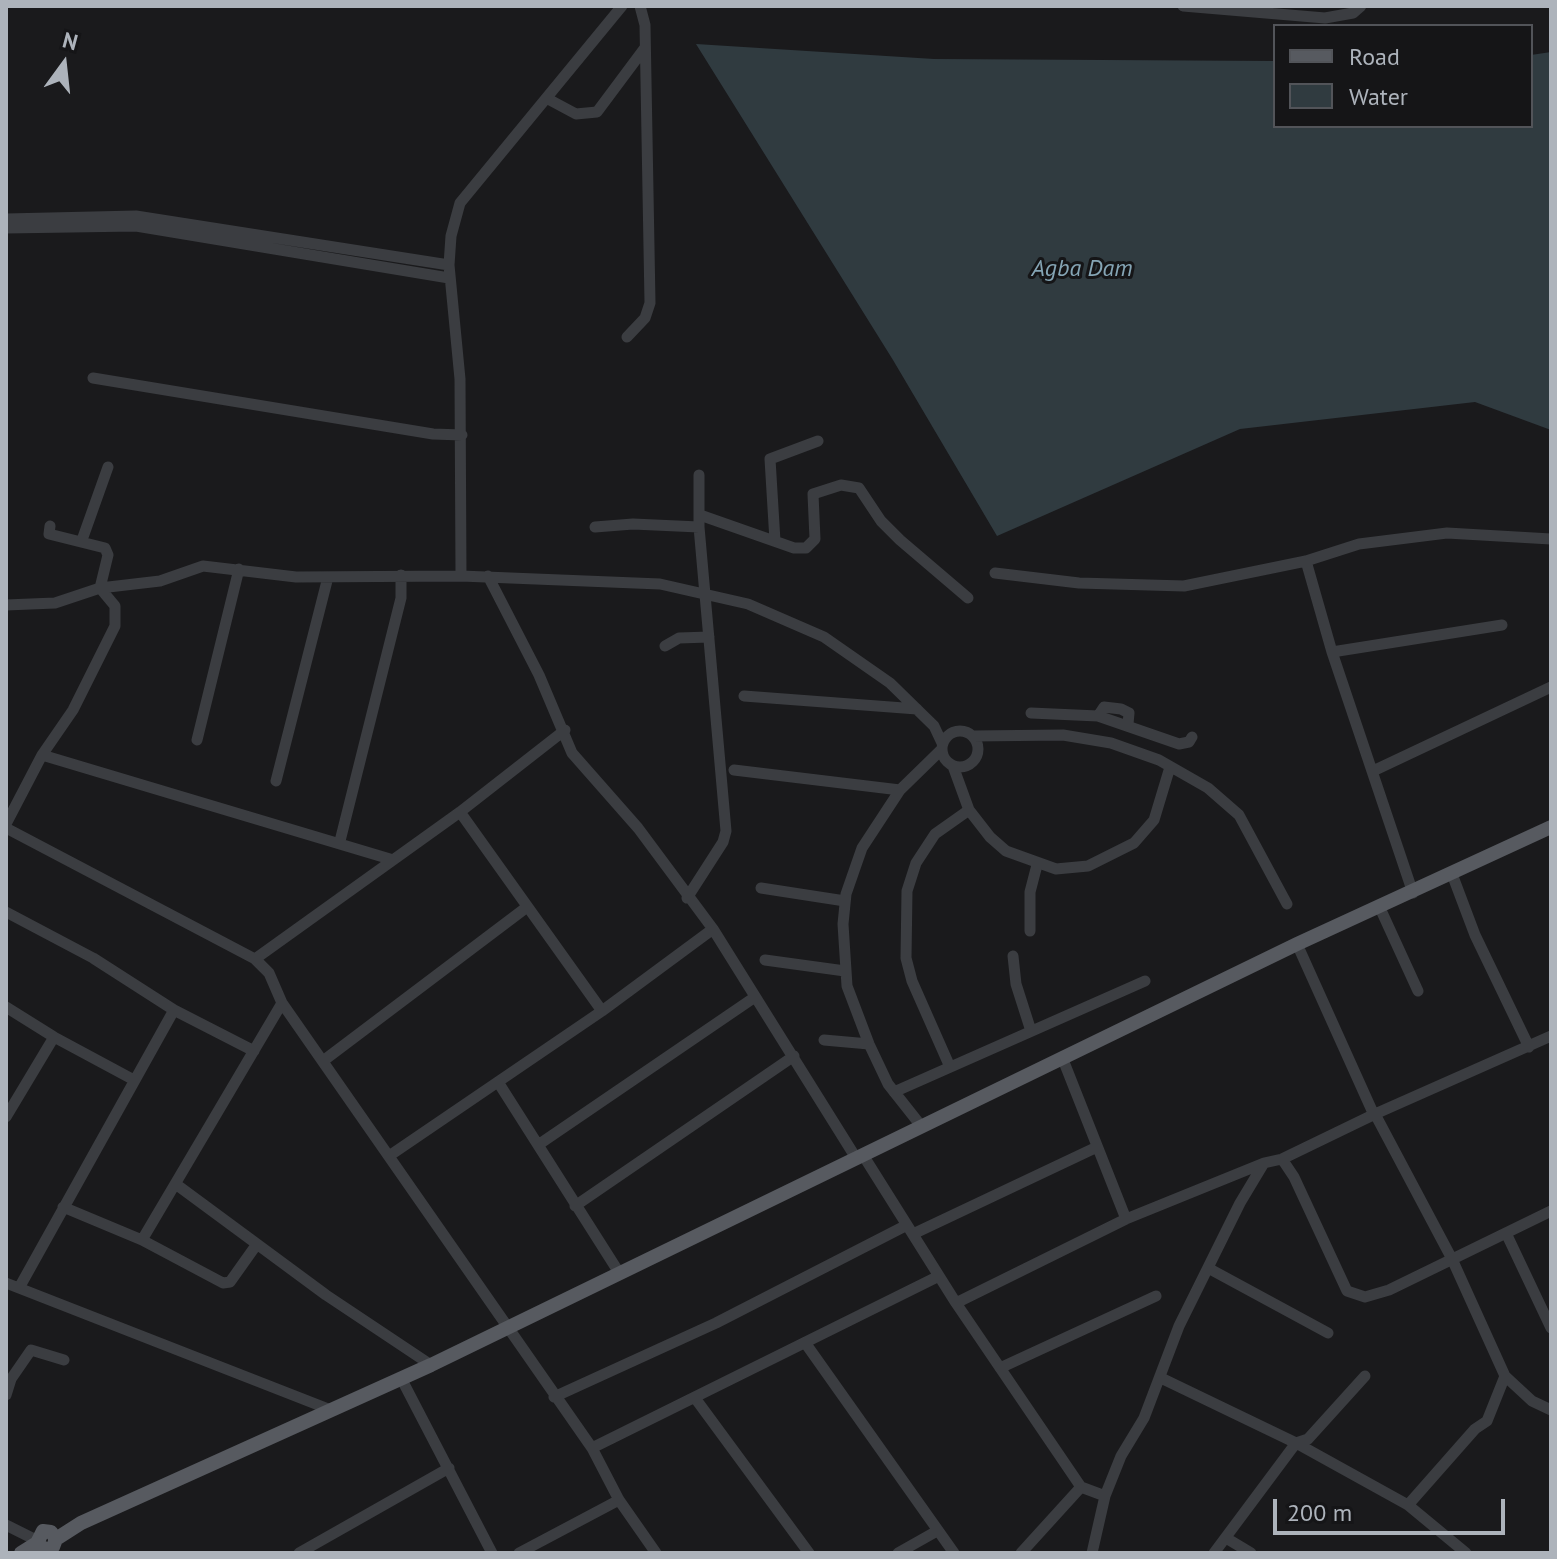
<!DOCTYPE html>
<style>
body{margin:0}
#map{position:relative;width:1557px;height:1559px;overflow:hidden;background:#1a1a1c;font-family:"PT Sans",sans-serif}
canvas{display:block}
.frame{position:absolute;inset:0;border:8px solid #adb3bb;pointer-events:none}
.legend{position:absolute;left:1273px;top:24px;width:260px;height:104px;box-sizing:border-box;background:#151517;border:2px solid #525459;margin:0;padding:10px 14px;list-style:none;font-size:24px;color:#adb3bb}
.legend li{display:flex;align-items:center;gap:16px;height:40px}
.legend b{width:40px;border:2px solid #525459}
.north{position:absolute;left:24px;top:24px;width:80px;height:80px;-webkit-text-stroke:6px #151517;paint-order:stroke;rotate:15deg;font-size:22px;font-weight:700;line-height:32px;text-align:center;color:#adb3bb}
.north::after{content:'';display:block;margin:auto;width:28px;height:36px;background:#adb3bb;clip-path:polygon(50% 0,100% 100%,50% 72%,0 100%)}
.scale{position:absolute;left:1273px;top:1499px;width:232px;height:36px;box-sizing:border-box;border:4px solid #adb3bb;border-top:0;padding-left:10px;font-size:24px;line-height:28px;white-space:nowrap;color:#adb3bb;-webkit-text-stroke:6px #151517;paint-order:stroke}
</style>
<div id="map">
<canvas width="1557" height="1559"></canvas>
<div class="frame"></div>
<ul class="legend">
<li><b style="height:10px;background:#575a60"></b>Road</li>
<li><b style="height:22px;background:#303b40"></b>Water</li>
</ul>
<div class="north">N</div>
<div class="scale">200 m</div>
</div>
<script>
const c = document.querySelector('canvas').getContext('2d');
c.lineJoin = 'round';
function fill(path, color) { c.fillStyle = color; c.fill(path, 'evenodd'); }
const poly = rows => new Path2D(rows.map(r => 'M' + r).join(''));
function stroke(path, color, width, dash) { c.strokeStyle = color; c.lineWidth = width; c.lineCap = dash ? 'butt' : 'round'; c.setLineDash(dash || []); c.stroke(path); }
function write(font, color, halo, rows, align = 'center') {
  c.font = font + ' "PT Sans",sans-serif'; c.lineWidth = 6; c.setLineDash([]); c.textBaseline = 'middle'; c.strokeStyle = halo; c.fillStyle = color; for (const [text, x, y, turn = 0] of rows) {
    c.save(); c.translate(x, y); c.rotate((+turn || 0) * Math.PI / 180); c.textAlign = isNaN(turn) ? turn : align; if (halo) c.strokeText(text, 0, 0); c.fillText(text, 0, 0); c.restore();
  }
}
fill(poly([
 [696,44,934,59,1275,61,1275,126,1531,126,1531,55,1551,52,1551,430,1475,402,1240,429,997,536,893,360]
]), '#303b40');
stroke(poly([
 [1183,6,1325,18,1353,13,1361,6],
 [548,99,576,114,597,112,644,49],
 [6,219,136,216,449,265],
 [6,228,136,226,449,278],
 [627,337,645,318,650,303,645,25,640,6],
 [93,378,433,434,462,435],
 [700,515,794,548,806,548,815,539,813,494,841,485,859,488,881,521,900,540,968,598],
 [595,527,633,524,699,527],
 [82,540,108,467],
 [775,541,770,459,818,441],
 [1306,561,1332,652,1413,893],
 [995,573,1079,583,1184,586,1306,561,1359,544,1447,533,1551,539],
 [461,576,460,379,449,265,451,236,460,203,622,6],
 [488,576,539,675,572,753,638,828,713,929,856,1158],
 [6,605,55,603,100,588,160,581,203,566,296,577,461,576,660,584,748,604,824,637,890,683,934,726,942,743],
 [665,646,679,638,709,637],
 [1332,652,1502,625],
 [744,696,917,709],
 [1031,713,1098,716,1179,744,1189,742,1192,737],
 [1098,716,1104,707,1121,709,1129,713,1128,724],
 '942 749a18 18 0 1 1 36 0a18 18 0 1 1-36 0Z',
 [973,736,1063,735,1111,743,1159,760,1208,788,1239,815,1287,904],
 [197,740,239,569],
 [42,755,390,859],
 [953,766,969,810,990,837,1006,851,1056,869,1088,866,1134,843,1154,820,1170,767],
 [734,770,900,790],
 [1373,771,1551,687],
 [276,781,328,577],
 [460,812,602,1011],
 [6,824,42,755,73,710,115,626,115,606,100,588,108,555,105,548,49,534,50,526],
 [6,828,255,959,269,973,282,1003,592,1448,619,1500,656,1553],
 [340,841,401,598,401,575],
 [1452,874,1475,935,1529,1047],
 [761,888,845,901],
 [687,898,723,842,726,831,699,527,699,475],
 [1380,908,1418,991],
 [6,912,93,958,174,1010,254,1051],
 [1030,931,1030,892,1037,865],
 [1297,944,1374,1115],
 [1013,956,1016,984,1031,1031],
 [255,959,460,812,565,730],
 [765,960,845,971],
 [6,1007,54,1037,134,1080],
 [824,1040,869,1044],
 [1062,1057,1126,1219],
 [323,1061,527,907],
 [950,1067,912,981,906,958,907,891,916,863,935,834,969,810],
 [498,1082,618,1271],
 [894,1092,1145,981],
 [1375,1114,1452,1259,1505,1376,1532,1401,1551,1410],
 [6,1117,54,1037],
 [922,1127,888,1084,869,1044,847,986,843,924,846,894,862,848,900,790,941,750],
 [538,1145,755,997],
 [863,1155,956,1303,1081,1487,1105,1496,1092,1553],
 [389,1156,602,1011,713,929],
 [1282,1159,1294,1177,1347,1291,1365,1297,1389,1290,1551,1211],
 [177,1185,326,1295,431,1365],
 [575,1206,794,1056],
 [63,1207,142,1240,223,1283,230,1282,257,1244],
 [1506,1233,1551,1328],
 [913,1234,1097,1147],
 [142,1240,282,1003],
 [1208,1268,1328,1333],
 [6,1283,331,1410],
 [19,1288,174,1010],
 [956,1303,1126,1219,1264,1163,1282,1159,1375,1114,1551,1036],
 [806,1344,954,1553],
 [1000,1368,1156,1296],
 [401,1378,492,1553],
 [1161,1378,1296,1443,1408,1505,1466,1553],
 [6,1395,11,1379,31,1350,64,1360],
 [554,1397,716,1323,907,1225],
 [695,1398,809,1553],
 [592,1448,939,1276],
 [1105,1496,1121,1456,1144,1418,1179,1326,1240,1203,1264,1163],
 [1408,1505,1475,1429,1487,1421,1505,1376],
 [6,1525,36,1540],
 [1226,1538,1251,1553],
 [299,1553,449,1468],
 [519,1553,619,1500],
 [898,1553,937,1531],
 [1021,1553,1081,1487],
 [1214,1553,1296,1443,1308,1439,1365,1376]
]), '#3b3d41', 11);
stroke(poly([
 [56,1539,81,1523,431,1365,1297,944,1551,827],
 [21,1553,37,1543,43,1531,51,1532,56,1539,53,1547,46,1550,37,1543]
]), '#575a60', 14);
write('italic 24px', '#85a5b5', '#151517', [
 ["Agba Dam",1082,269]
]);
</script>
